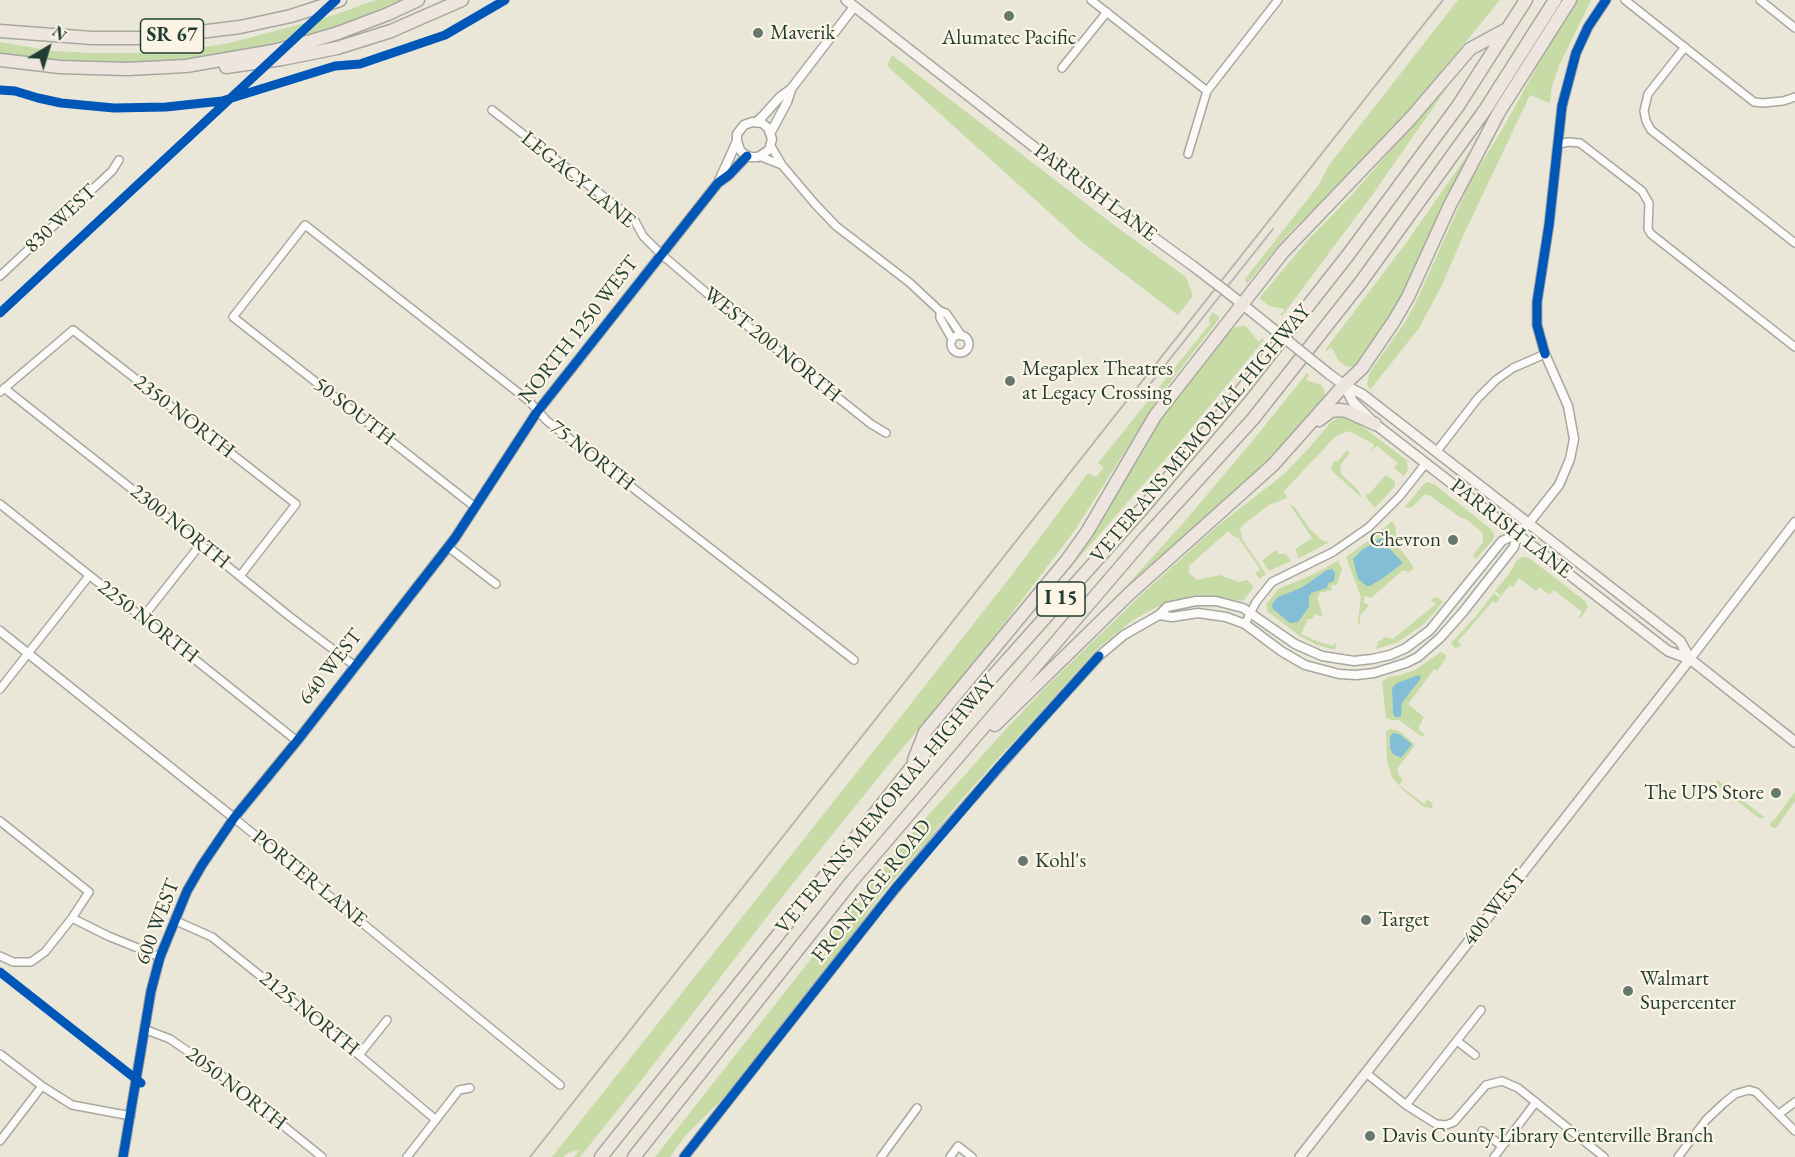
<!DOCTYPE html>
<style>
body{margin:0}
#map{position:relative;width:1795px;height:1157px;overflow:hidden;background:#eae7d9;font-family:"EB Garamond",serif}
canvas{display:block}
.north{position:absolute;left:18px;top:18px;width:60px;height:60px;-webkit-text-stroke:4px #fcf5e5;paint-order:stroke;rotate:38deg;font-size:16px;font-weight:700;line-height:24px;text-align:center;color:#1f3d34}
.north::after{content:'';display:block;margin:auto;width:21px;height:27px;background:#1f3d34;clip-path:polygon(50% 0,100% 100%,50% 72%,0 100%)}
</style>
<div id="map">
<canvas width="1795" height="1157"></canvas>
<div class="north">N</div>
</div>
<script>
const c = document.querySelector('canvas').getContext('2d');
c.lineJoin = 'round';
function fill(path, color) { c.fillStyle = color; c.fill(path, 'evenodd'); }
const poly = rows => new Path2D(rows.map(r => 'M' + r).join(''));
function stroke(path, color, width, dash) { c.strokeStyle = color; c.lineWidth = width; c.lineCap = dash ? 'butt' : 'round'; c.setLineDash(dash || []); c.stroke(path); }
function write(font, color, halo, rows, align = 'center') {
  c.font = font + ' "EB Garamond",serif'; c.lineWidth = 4.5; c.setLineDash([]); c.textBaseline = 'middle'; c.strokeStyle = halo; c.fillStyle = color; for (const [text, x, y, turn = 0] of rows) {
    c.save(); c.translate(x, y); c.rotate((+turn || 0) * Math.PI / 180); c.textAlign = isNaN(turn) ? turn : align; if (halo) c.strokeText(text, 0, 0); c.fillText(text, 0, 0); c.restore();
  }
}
fill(poly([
 [376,0,402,0,348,22,316,32,254,48,224,54,182,60,126,62,66,61,0,53,0,42,53,51,93,53,143,53,191,49,229,43,328,17],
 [1458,0,1500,0,1382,144,1293,229,1276,248,1247,284,1245,279,1318,186,1329,165],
 [1576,0,1591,0,1559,66,1552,86,1550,103,1530,95,1463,236,1442,285,1419,328,1370,390,1367,384,1370,372,1405,322,1415,304,1472,178,1502,130,1557,30],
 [892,55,1110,222,1186,277,1193,296,1178,315,1082,242,897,75,887,65],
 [1451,82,1373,194,1282,316,1280,315,1285,309,1269,306,1260,299,1261,296,1307,241,1349,198],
 [1475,144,1398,306,1362,358,1353,367,1346,366,1339,361,1331,347,1327,351,1325,350,1406,243],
 [1213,312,1219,317,1219,319,1164,390,1075,530,969,670,895,757,786,892,640,1082,580,1157,574,1157,580,1149,566,1154,564,1157,552,1157,880,743,1015,571,1088,473,1096,477,1104,467,1098,463,1210,324,1209,317],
 [1243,326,1246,326,1259,342,1262,338,1264,340,1175,448,1042,600,1096,529,1159,422,1179,393,1229,331,1236,327],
 [1307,373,1309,375,1306,380,1321,385,1324,389,1325,395,1322,401,1280,452,1102,613,1184,522,1250,444],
 [1346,417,1356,422,1408,461,1407,462,1408,470,1404,476,1394,468,1398,463,1377,446,1371,451,1374,444,1349,431,1336,436,1284,491,1287,498,1269,505,1244,524,1240,529,1242,539,1266,574,1260,579,1255,573,1260,569,1238,537,1236,538,1228,531,1189,566,1189,573,1197,580,1220,575,1239,582,1247,580,1254,587,1243,601,1210,596,1177,600,1157,607,1133,620,1097,649,961,800,876,901,856,929,723,1098,685,1136,670,1157,655,1157,848,912,916,829,1007,728,1045,688,1141,595,1221,523,1283,475,1309,448,1331,422,1338,418],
 [1347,450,1350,453,1342,463,1340,468,1341,474,1358,490,1362,498,1331,470,1333,462,1335,460,1337,462],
 [1386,475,1395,481,1395,486,1375,508,1368,500,1365,493,1368,495],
 [1428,482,1435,485,1492,530,1494,535,1493,540,1476,559,1473,556,1483,542,1483,535,1481,531,1467,520,1460,517,1429,495,1424,495,1412,507,1404,508,1424,484],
 [1290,505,1294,506,1310,529,1323,541,1330,542,1299,558,1295,549,1312,538],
 [1392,521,1395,526,1398,546,1413,566,1413,569,1409,572,1403,570,1371,598,1365,596,1363,602,1368,605,1368,607,1361,614,1359,627,1358,622,1361,597,1346,557,1376,535],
 [1276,550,1279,554,1286,554,1291,561,1269,571,1262,560],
 [1523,557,1529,558,1585,601,1588,607,1581,618,1579,617,1582,612,1554,590,1550,595,1539,587,1536,591,1519,578,1513,587,1510,585,1501,596,1495,591,1509,574,1517,560],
 [1338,561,1342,569,1337,584,1331,586,1332,590,1319,593,1319,596,1317,597,1323,617,1315,614,1312,619,1308,619,1301,634,1319,642,1334,646,1337,640,1335,650,1317,645,1300,636,1268,612,1266,605,1278,589,1314,574],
 [1494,593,1500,598,1496,603,1493,601,1458,641,1461,646,1455,648,1451,643,1476,616],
 [1437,597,1443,602,1424,624,1398,642,1376,649,1378,642,1386,637,1393,639,1436,604,1430,600],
 [1441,652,1446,655,1446,658,1437,671,1434,669,1408,704,1424,717,1418,729,1424,734,1423,737,1421,736,1399,720,1392,720,1386,718,1382,682,1388,677,1401,675,1415,670],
 [1390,729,1396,730,1402,733,1415,745,1397,769,1399,775,1403,780,1399,785,1424,804,1427,800,1430,801,1433,805,1432,808,1424,807,1402,789,1392,777,1387,760,1386,732],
 [1717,780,1764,817,1763,818,1759,818,1717,785],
 [1795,792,1795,801,1781,821,1776,828,1771,827,1770,823,1776,818]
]), '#c6dba6');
fill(poly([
 [1384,536,1386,538,1389,548,1403,563,1383,578,1370,586,1367,586,1358,579,1353,559,1362,550],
 [1332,569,1335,573,1334,581,1328,583,1327,588,1311,593,1309,597,1309,607,1298,622,1290,623,1273,609,1272,604,1278,597,1301,588,1327,570],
 [1419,675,1421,678,1402,703,1401,717,1395,717,1393,713,1392,688,1397,683],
 [1393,733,1399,734,1412,744,1401,758,1393,754,1390,748,1390,737]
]), '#84bed6');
const minor = poly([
 [1091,0,1207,91],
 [1625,0,1754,102,1763,103,1783,101,1795,97],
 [1760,0,1795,28],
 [1685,47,1648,94,1644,111,1646,121,1651,130,1795,243],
 [1062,68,1107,12],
 [492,110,635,221,643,236,661,254,716,301,871,424,886,433],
 [1558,144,1569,142,1580,143,1642,191,1649,203,1648,229,1651,234,1795,347],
 [771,146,782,165,815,204,836,226,910,283,940,311,946,313,962,336],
 [1188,154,1207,91,1278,0],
 [759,156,782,165],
 [0,276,112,171,119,160],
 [940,311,940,318,952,339],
 '951 344a9 9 0 1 1 18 0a9 9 0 1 1-18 0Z',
 [4,388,142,497,289,616,355,666],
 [0,392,73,330,296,504,240,576],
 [1437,451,1478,398,1496,380,1513,368,1545,354],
 [0,504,297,741],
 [475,507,233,317,305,225,529,401,547,421,854,660],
 [448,547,496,584],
 [143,617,200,545],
 [1245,624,1256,602,1272,582,1333,552,1369,527,1400,496,1426,463],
 [0,689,89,576],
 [234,818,560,1085],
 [0,821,89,892,72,918,45,952,31,962,13,962,0,956],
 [72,918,108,936,160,957],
 [174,920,212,937,359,1055,436,1120],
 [144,1029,170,1039,212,1068,322,1157],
 [1457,1041,1475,1055],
 [0,1054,42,1086,72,1105,131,1116],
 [359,1055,387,1020],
 [1366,1073,1406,1105,1436,1124,1446,1125,1454,1122,1486,1085,1502,1081,1518,1088,1604,1157],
 [1406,1105,1481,1010],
 [1779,1114,1795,1102],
 [1482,1131,1502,1146],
 [0,1141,42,1086],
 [407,1157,459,1090,470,1088],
 [881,1157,917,1108],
 [950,1157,958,1146,972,1157],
 [1494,1157,1536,1102],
 [1678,1157,1706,1120,1724,1103,1735,1094,1749,1090,1756,1092,1795,1131]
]);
const tertiary = poly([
 [756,122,762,117,780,97,791,89,854,7],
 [771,132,787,102,791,90],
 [718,183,737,141,737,134,744,125,752,122,762,123,768,128,772,139,769,150,758,157,751,157,744,154,740,150,737,141],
 [1159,615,1172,617,1198,613,1226,617,1245,624,1281,651,1305,665,1339,674,1356,675,1374,673,1406,663,1418,657,1440,638,1463,612,1514,547,1517,534],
 [0,631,234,818],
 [1690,659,1795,522],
 [123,1157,151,991,160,957,187,891,202,865,234,818,297,741,455,538,537,412,718,183,729,175,747,156],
 [684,1157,878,910,933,843,1032,730,1099,656,1124,635,1159,615,1167,607,1196,601,1216,601,1243,608,1295,644,1322,656,1354,661,1372,659,1390,655,1406,648,1430,630,1502,541,1517,534,1529,523,1559,485,1570,459,1574,439,1568,406,1545,354,1537,325,1537,302,1549,225,1562,106,1576,53,1588,27,1606,0]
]);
const secondary = poly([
 [846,0,1102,200,1193,266],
 [1227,292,1257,316],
 [1329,374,1344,385,1362,394,1680,641,1690,659],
 [1344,385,1353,402,1375,424,1668,651,1690,659,1795,742],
 [1300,1157,1690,659]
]);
const motorway = poly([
 [0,31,92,38,151,38,240,27,291,16,340,0],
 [0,60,60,67,92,68,127,69,186,66,273,51,311,41,338,33,388,14,418,0],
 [226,67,282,59,337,48,391,31,462,0],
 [1319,420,1331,411,1340,410,1347,411,1375,424],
 [995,725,1129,594,1273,465,1344,385,1362,368,1394,321,1408,297,1450,205,1499,112,1570,0],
 [914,760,925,732,1067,560,1087,532,1155,416,1283,252,1411,118,1470,49,1505,30],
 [601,1157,911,768,1143,508,1238,395,1348,255,1458,106,1526,0],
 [634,1157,852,881,1145,538,1253,419,1361,282,1485,110,1555,0]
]);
stroke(minor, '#a6a89f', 10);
stroke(tertiary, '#a6a89f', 11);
stroke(secondary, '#a6a89f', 12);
stroke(motorway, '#a6a89f', 15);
stroke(minor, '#fcfbf9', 7);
stroke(tertiary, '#fcfbf9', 8);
stroke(secondary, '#f6f3ef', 9);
stroke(motorway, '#eee6de', 12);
stroke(poly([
 [1143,393,1273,229],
 [530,1157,1443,0]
]), '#b3b6b3', 2);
const secondaryBridge = poly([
 [1193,266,1227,292],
 [1257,316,1329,374]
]);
stroke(secondaryBridge, '#a6a89f', 12, []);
stroke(secondaryBridge, '#f6f3ef', 9);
stroke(poly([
 [0,90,15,91,38,98,61,103,114,108,166,107,222,101,335,66,360,64,445,35,505,0],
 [0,313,336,0],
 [1545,354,1537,325,1537,302,1549,225,1562,106,1576,53,1588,27,1606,0],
 [0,972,141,1083],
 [123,1157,151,991,160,957,187,891,202,865,234,818,297,741,455,538,537,412,718,183,729,175,747,156],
 [684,1157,895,889,999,767,1099,656]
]), '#0057b8', 9);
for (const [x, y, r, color] of [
 [1009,16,6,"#66786e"],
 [758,33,6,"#66786e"],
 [1010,381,6,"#66786e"],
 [1453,540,6,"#66786e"],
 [1776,793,6,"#66786e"],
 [1023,861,6,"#66786e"],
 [1366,920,6,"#66786e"],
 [1628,991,6,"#66786e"],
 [1370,1136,6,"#66786e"]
]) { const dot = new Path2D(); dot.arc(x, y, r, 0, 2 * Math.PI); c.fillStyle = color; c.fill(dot); stroke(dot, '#fcf5e5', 2); }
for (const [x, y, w] of [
 [172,36,63],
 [1061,599,48]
]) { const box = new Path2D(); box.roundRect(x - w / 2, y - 17, w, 34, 4.5); c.fillStyle = '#fcf5e5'; c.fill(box); stroke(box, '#1f3d34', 1.5); }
write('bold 20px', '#1f3d34', null, [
 ["SR 67",172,36],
 ["I 15",1061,599]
]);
write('21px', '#1f3d34', '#fcf5e5', [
 ["Maverik",770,33],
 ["Alumatec Pacific",1009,38,"center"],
 ["Megaplex Theatres",1022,369],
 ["at Legacy Crossing",1022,393],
 ["Chevron",1441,540,"right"],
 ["The UPS Store",1764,793,"right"],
 ["Kohl's",1035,861],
 ["Target",1378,920],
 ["Walmart",1640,979],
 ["Supercenter",1640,1003],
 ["Davis County Library Centerville Branch",1382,1136]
], 'left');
write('21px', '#1f3d34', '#fcf5e5', [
 ["LEGACY LANE",578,180,39],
 ["PARRISH LANE",1095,193,37],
 ["830 WEST",61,219,-43],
 ["NORTH 1250 WEST",579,330,-52],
 ["WEST 200 NORTH",772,345,39],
 ["50 SOUTH",354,412,38],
 ["2350 NORTH",184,417,38],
 ["VETERANS MEMORIAL HIGHWAY",1201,434,-50],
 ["75 NORTH",592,456,38],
 ["2300 NORTH",180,527,39],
 ["PARRISH LANE",1511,529,38],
 ["2250 NORTH",148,622,38],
 ["640 WEST",331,667,-52],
 ["VETERANS MEMORIAL HIGHWAY",886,805,-50],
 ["PORTER LANE",309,879,39],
 ["FRONTAGE ROAD",872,891,-51],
 ["400 WEST",1495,908,-52],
 ["600 WEST",158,922,-69],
 ["2125 NORTH",309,1014,39],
 ["2050 NORTH",236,1089,38]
]);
</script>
